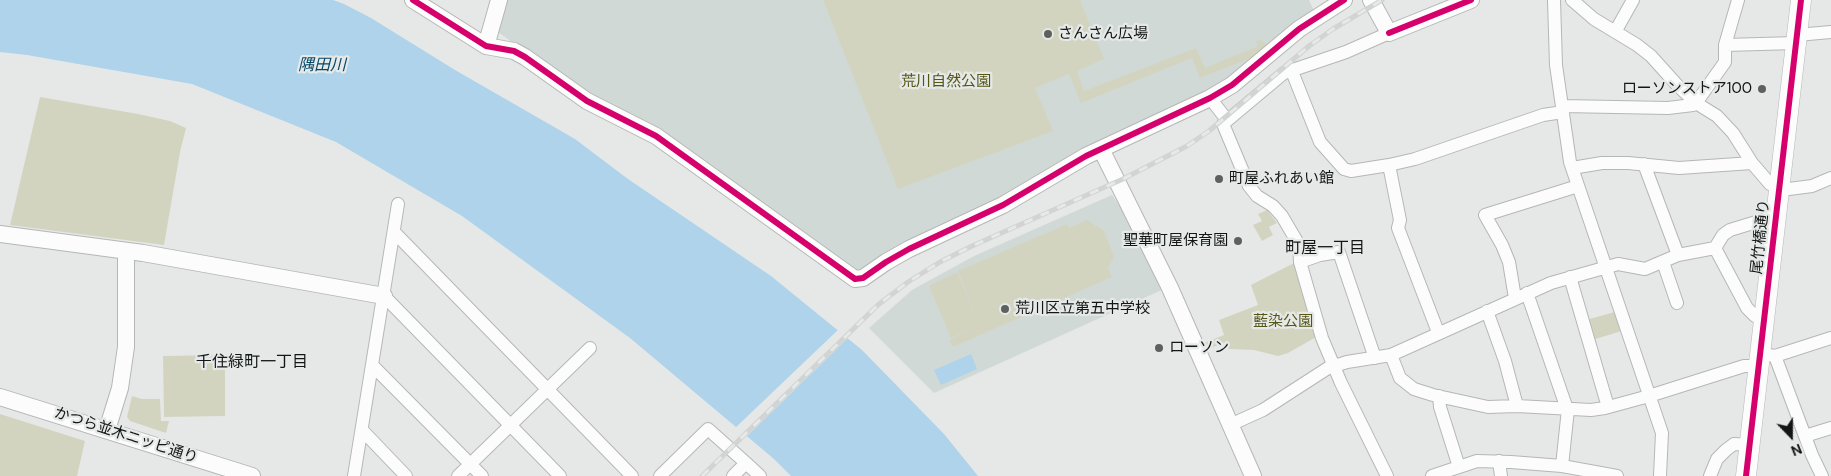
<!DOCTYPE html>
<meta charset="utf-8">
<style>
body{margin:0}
#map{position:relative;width:1831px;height:476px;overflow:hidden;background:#e6e8e7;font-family:"DM Sans",sans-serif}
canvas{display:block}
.north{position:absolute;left:1766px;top:411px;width:50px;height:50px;-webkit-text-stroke:4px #e5e9e7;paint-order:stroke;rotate:158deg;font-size:14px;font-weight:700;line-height:20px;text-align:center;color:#141615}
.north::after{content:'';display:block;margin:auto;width:18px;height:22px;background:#141615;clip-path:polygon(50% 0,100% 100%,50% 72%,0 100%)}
</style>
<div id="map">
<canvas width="1831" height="476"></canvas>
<div class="north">N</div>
</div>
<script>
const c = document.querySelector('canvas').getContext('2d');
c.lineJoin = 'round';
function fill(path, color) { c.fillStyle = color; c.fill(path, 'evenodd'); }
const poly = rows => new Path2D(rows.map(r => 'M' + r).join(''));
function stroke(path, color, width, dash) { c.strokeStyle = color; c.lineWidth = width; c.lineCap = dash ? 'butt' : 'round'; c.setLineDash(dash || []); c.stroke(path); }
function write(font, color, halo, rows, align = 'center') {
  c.font = font + ' "DM Sans","Noto Sans JP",sans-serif'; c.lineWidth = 4.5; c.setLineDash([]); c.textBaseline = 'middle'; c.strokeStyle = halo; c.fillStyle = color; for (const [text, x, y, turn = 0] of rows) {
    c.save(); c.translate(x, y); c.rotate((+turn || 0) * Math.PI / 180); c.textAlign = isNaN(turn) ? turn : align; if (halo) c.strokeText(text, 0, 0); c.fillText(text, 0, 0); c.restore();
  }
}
fill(poly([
 [503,0,1309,0,1314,11,1222,84,1036,179,860,273,571,85,498,32],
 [1112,195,1125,214,1164,289,934,393,869,328,912,290,974,256]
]), '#d1d9d6');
fill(poly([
 [823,0,1080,0,1104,59,1077,71,1084,91,1196,48,1205,68,1258,46,1256,41,1260,40,1268,45,1253,57,1200,78,1192,58,1081,103,1069,74,1035,88,1053,131,898,189],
 [40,97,138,114,170,121,186,128,180,152,164,245,10,225],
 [1267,210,1277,223,1269,227,1273,235,1262,241,1253,225,1262,221,1258,214],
 [1087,220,1104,231,1114,257,1108,268,1112,277,953,347,949,340,979,326,951,338,929,286,957,272,980,326,958,271,1067,224,1069,228],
 [1294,263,1318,336,1288,353,1278,356,1254,350,1229,349,1226,342,1205,350,1202,344,1224,335,1219,320,1258,305,1251,285],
 [1618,311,1625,330,1592,340,1586,320],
 [225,355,225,416,164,417,163,356],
 [132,396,142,399,160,399,161,421,169,421,166,433,130,421,127,417],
 [0,414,85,441,77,476,0,476]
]), '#d3d4c0');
fill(poly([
 [0,0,333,0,344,4,371,18,455,70,575,139,628,179,771,276,862,350,944,434,978,476,791,476,774,459,630,338,462,216,336,142,192,84,27,55,0,52],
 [971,354,977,369,941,385,934,370]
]), '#aed3eb');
fill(poly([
 [840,328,850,336,745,438,734,429]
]), '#e6e8e7');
const minor = poly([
 [1554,0,1556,65,1570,162,1662,433,1660,476],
 [1572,0,1594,19,1637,45,1651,56,1678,86,1696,103,1717,116,1733,133,1752,163,1770,184,1779,189,1789,189,1812,186,1831,178],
 [1615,32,1633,0],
 [1797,35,1831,32],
 [1725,45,1796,43],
 [1291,69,1320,142,1344,169,1351,171,1389,165,1415,159,1543,115,1563,112],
 [1210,98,1227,120],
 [1563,106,1668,108,1693,105,1696,103,1725,62,1725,45,1738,0],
 [1644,164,1678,255],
 [1389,165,1400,220,1398,228,1438,332],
 [1572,168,1602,163,1628,163,1679,168,1752,163],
 [395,233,632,476],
 [1300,262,1320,255,1339,252,1375,358],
 [1663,262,1677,303],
 [1570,277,1608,407],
 [1527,293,1567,409],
 [384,296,560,476],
 [1515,298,1509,262,1502,245,1485,215,1578,186],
 [1487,311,1505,361,1517,406],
 [1764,317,1755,316,1747,308,1715,248,1723,235,1730,230,1766,219,1775,219],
 [1391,355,1400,378,1414,389,1433,395,1488,407,1517,406,1591,410,1605,408,1649,396,1744,366,1759,366],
 [1769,355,1775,356,1831,338],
 [1775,356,1812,455,1822,476],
 [372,365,482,476],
 [1439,396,1440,407,1459,467],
 [1230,425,1263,410,1328,368,1347,362,1391,355,1551,283,1618,264,1645,269,1678,255,1715,248],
 [362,430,406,476],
 [1805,436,1831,428],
 [1499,461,1501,476],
 [1562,466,1568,409],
 [354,476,398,204],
 [458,476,590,348],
 [660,476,708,429,746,463],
 [733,476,746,463,760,476],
 [1387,476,1341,383,1322,338,1300,262,1299,245,1282,216,1273,206,1257,196,1249,186,1223,124,1284,73,1346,52,1389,33],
 [1432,476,1477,461,1511,462,1562,466,1617,476],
 [1710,476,1717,459,1726,450,1734,444,1750,445]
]);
const tertiary = poly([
 [413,0,486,46,514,51,525,57,587,101,656,136,855,279,863,278,886,262,909,249,1003,205,1086,156,1210,98,1232,85,1299,29,1344,0],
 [1371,0,1389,33,1471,0],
 [486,46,499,0],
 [1101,149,1170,288,1253,476],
 [0,234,143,253,384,296],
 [0,397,252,476],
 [107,430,120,388,126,347,126,251]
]);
const primary = poly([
 [1746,476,1801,0]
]);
stroke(minor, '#b5b7b6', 14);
stroke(tertiary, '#b5b7b6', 18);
stroke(primary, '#b5b7b6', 21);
stroke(minor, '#fbfcfb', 12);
stroke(tertiary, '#fbfcfb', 16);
stroke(primary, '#fbfcfb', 20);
const rail = poly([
 [702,476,879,304,908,282,940,262,972,246,1123,179,1187,146,1209,131,1309,46,1333,29,1382,0]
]);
stroke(rail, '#d2d3d3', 5);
stroke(rail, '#e5e9e7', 3, [9]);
stroke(poly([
 [413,0,486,46,514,51,525,57,587,101,656,136,855,279,863,278,886,262,909,249,1003,205,1086,156,1210,98,1232,85,1299,29,1344,0],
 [1389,33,1471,0],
 [1746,476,1801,0]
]), '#d6006c', 6);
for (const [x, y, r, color] of [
 [1048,34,5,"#5e605e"],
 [1762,89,5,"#5e605e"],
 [1219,179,5,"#5e605e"],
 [1238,241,5,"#5e605e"],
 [1005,309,5,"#5e605e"],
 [1159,348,5,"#5e605e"]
]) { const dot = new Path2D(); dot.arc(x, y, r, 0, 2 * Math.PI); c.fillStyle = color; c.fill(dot); stroke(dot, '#e5e9e7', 2); }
write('15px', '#141615', '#e5e9e7', [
 ["さんさん広場",1058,34],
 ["ローソンストア100",1752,89,"right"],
 ["町屋ふれあい館",1229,179],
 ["聖華町屋保育園",1228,241,"right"],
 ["荒川区立第五中学校",1015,309],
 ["ローソン",1169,348]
], 'left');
write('15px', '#565516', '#e5e9e7', [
 ["荒川自然公園",946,82],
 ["藍染公園",1283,322]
]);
write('15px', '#141615', '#e5e9e7', [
 ["尾竹橋通り",1761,237,-84],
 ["かつら並木ニッピ通り",126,436,18]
]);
write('italic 16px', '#044769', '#e5e9e7', [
 ["隅田川",322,66]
]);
write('16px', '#141615', '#e5e9e7', [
 ["町屋一丁目",1325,249],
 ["千住緑町一丁目",252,363]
]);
</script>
